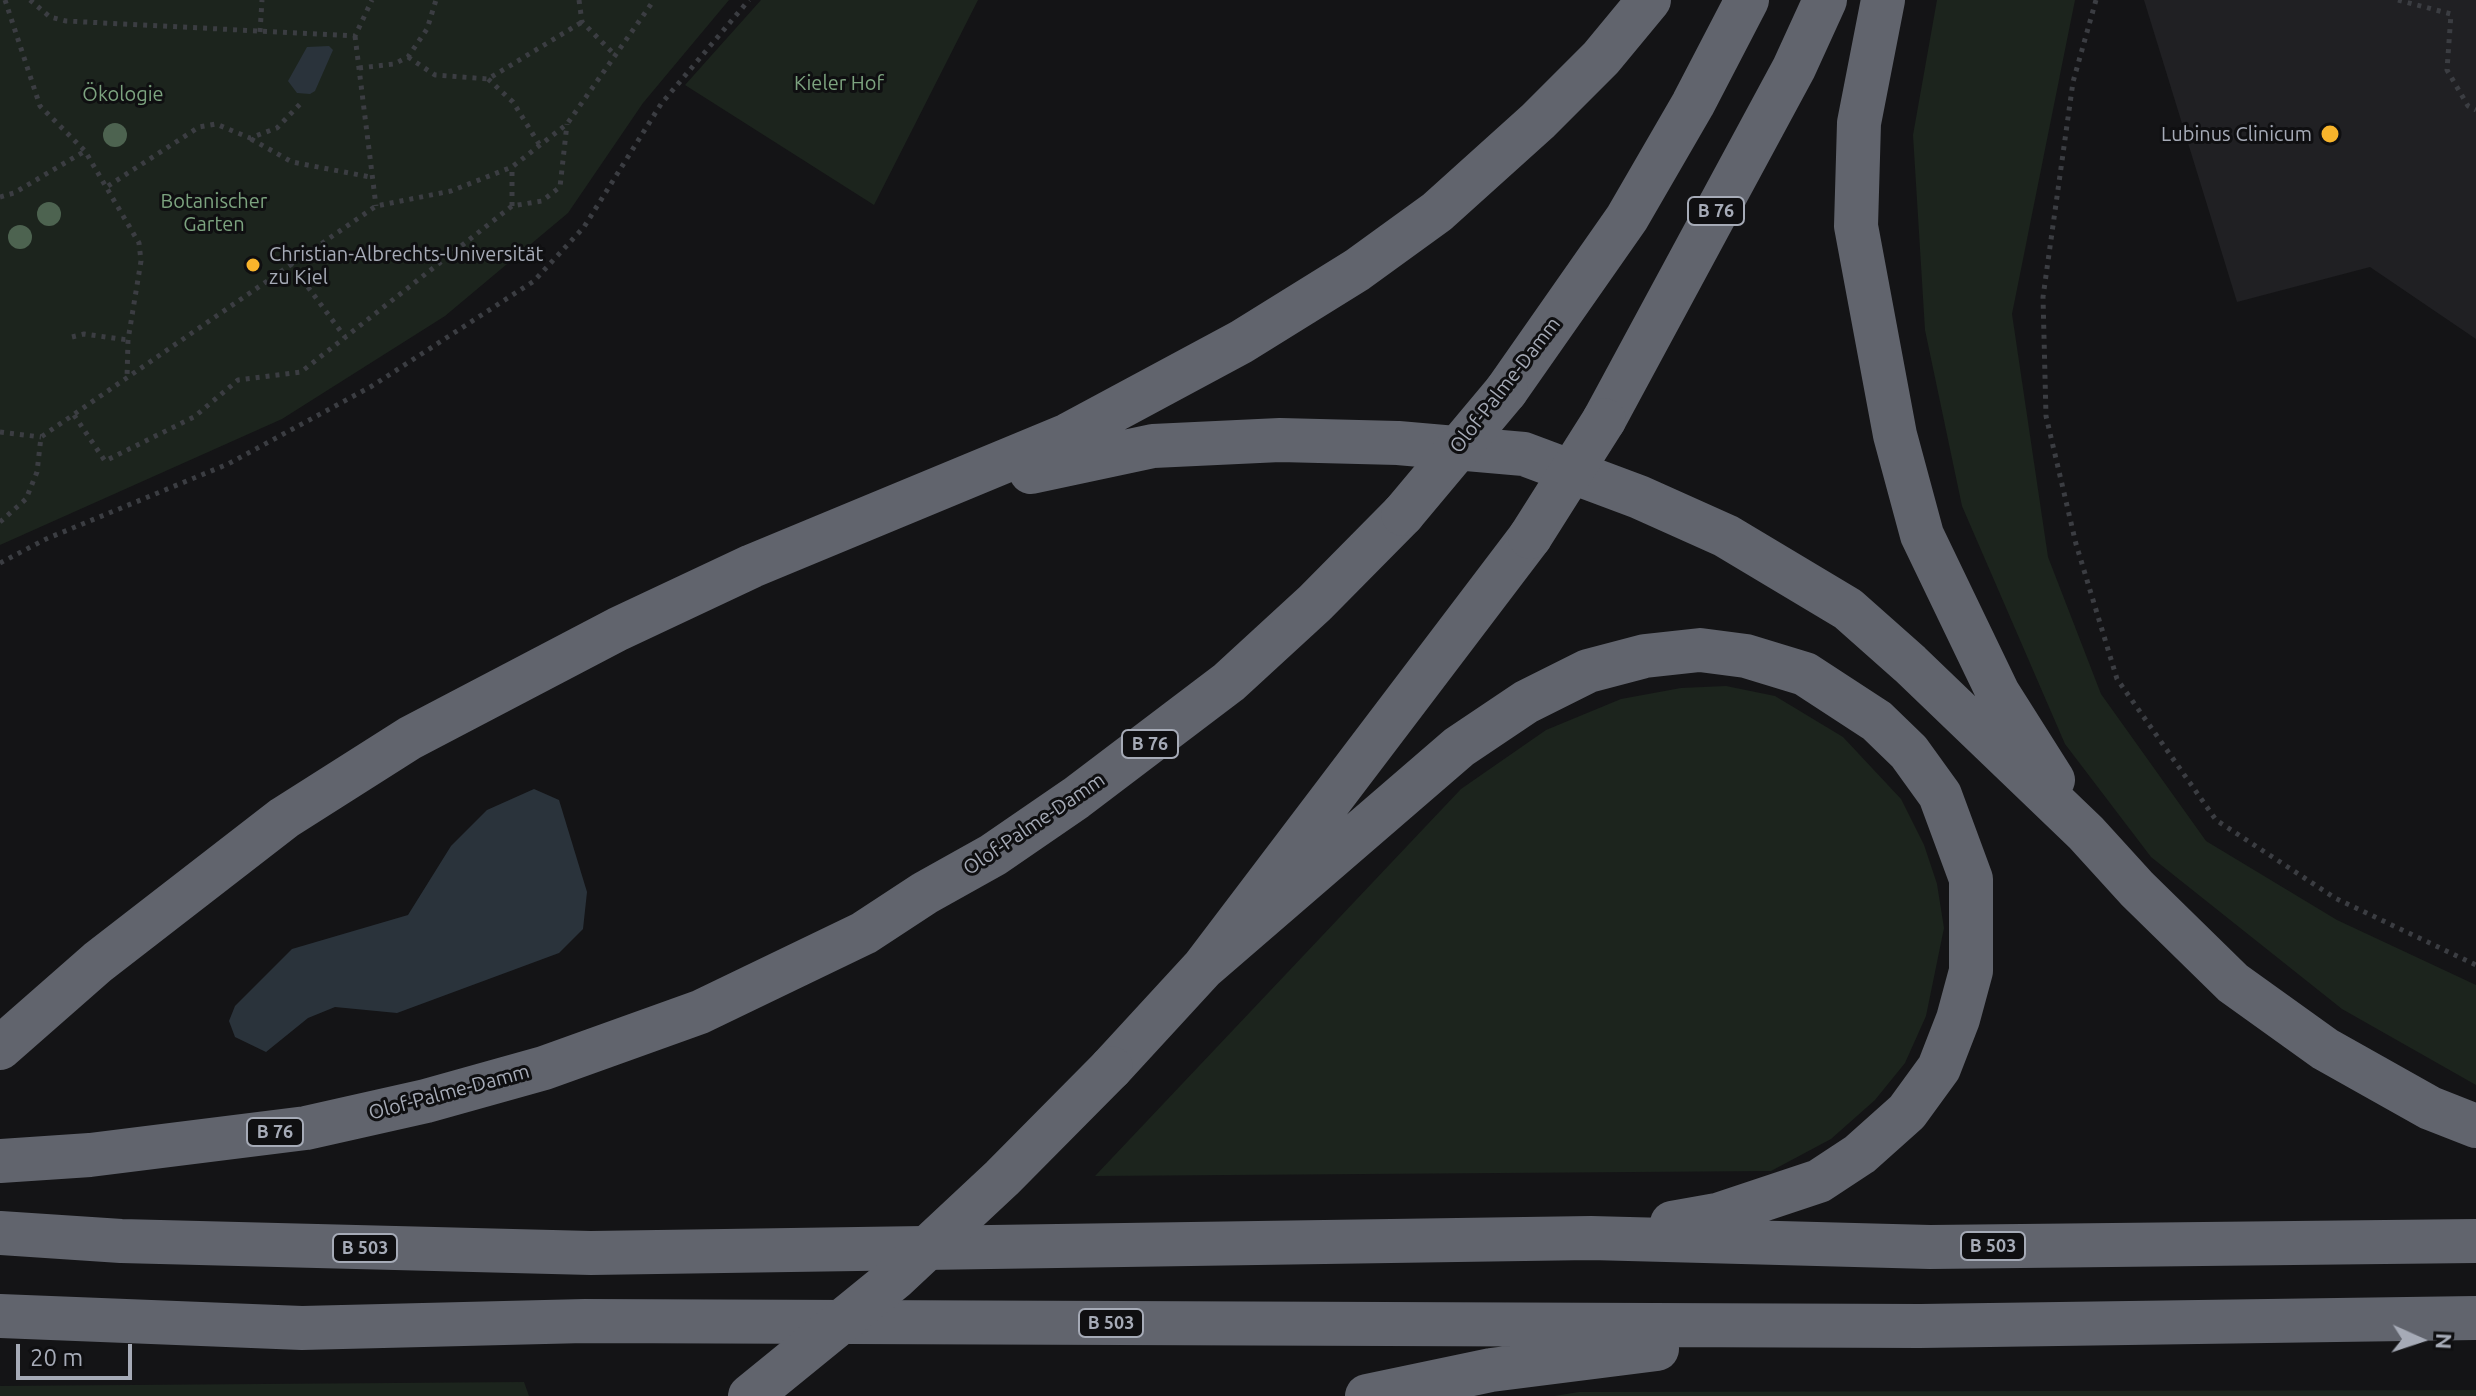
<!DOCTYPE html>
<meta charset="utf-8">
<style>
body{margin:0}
#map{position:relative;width:2476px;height:1396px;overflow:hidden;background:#141416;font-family:Ubuntu,sans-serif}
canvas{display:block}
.north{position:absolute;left:2380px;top:1300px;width:80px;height:80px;-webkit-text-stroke:6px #0f0f11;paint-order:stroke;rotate:93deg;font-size:22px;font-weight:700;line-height:32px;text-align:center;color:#a6abb7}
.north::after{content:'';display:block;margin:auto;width:28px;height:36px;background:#a6abb7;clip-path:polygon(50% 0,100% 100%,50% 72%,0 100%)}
.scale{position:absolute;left:16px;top:1344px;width:116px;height:36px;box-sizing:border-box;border:4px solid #a6abb7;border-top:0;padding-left:10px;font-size:24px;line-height:28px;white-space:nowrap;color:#a6abb7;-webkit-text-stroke:6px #0f0f11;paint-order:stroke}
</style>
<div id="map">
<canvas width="2476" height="1396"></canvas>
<div class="north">N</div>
<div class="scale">20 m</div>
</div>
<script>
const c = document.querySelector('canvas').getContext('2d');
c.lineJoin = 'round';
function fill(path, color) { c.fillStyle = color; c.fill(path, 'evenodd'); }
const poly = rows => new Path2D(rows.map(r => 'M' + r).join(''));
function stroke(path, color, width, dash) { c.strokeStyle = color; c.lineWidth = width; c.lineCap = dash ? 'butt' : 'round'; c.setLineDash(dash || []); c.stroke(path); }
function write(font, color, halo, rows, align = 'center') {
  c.font = font + ' Ubuntu,sans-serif'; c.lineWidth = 6; c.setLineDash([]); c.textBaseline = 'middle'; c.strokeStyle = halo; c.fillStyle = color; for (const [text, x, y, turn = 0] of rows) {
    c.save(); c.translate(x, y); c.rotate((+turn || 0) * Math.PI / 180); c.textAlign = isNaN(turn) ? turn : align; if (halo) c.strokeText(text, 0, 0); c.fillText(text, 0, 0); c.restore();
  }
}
fill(poly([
 [2144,0,2476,0,2476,339,2370,267,2237,302]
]), '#202023');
fill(poly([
 [0,0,729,0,643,103,568,213,445,316,282,419,0,545],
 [761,0,978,0,874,205,685,85],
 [1937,0,2075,0,2012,314,2048,557,2101,694,2206,841,2337,920,2476,985,2476,1085,2342,1009,2151,857,2065,744,1962,506,1925,330,1913,135],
 [1726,686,1775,696,1843,737,1901,799,1924,845,1937,884,1944,928,1926,1016,1905,1063,1875,1100,1831,1139,1771,1171,1095,1176,1461,789,1546,730,1621,699,1681,688],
 [524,1382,529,1396,0,1396,0,1386],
 [2476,1390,2476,1396,1554,1396,1579,1392]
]), '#1c241d');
fill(poly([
 [307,47,329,46,333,50,315,91,310,94,297,93,288,81],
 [534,789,559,800,587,892,583,929,559,953,397,1013,335,1007,308,1018,266,1052,235,1037,229,1021,235,1006,292,949,408,915,451,846,487,810]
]), '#2a333b');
stroke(poly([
 [5,0,40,106,85,151,139,243,141,261,128,340,127,378],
 [30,0,50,17,66,21,355,36,372,0],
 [579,0,582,22,615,55],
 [2096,0,2073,82,2043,297,2046,416,2076,544,2117,679,2216,820,2335,898,2476,965],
 [2398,0,2451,14,2447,70,2468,106,2476,110],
 [260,32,262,0],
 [355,36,376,206],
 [408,57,435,75,488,79,582,22],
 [359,68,394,64,408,57,427,29,436,0],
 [488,79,513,102,539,144],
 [251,139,292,162,370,177],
 [108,186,199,127,216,124,250,138,277,128,301,103],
 [0,197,14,193,85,151],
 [512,206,512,167],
 [290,263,345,337],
 [72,337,84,334,128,340],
 [74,415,105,461,194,417,238,380,301,372,512,206,542,201,560,187,567,124],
 [0,432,41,437],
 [0,522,26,499,37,472,41,437,376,206,451,191,512,167,567,124,654,0],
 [0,563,46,539,228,464,372,386,534,281,584,227,661,104,749,0]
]), '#3b3d42', 5, [4, 6]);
stroke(poly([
 [1883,0,1859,123,1856,226,1895,435,1922,535,1998,693,2053,780],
 [1506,391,1627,218,1693,104,1747,0],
 [1604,420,1794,68,1825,0],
 [1031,472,1153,446,1280,440,1398,443,1524,454,1639,497,1726,536,1848,609,1910,664,2086,833,2137,889,2233,983,2325,1049,2430,1108,2476,1126],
 [1203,968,1459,747,1526,702,1588,671,1645,656,1700,650,1746,656,1805,674,1877,721,1909,752,1940,795,1971,879,1971,971,1958,1019,1939,1068,1907,1112,1860,1154,1819,1181,1717,1215,1672,1223],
 [0,1048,98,962,284,818,410,738,618,629,752,566,1068,435,1241,342,1357,270,1437,212,1538,121,1601,58,1649,0],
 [1111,1068,1203,968,1530,537],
 [0,1161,90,1155,306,1128,426,1101,544,1068,700,1012,864,933,925,893,993,855,1076,798,1229,682,1315,603,1403,514],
 [0,1233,121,1241,591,1253,1591,1238,1930,1247,2476,1241],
 [0,1316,302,1328,585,1321,1920,1326,2476,1318],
 [1367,1396,1491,1370,1657,1349]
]), '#61646d', 44);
stroke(poly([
 [1403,514,1506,391],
 [1530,537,1604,420],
 [750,1396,895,1278,1002,1178,1111,1068]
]), '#61646d', 44);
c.fillStyle = '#4d6350';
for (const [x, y] of [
 [115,135],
 [49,214],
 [20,237]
]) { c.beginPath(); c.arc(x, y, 12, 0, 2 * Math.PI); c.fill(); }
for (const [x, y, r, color] of [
 [2330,134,10,"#f8b42b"],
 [253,265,8,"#f8b42b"]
]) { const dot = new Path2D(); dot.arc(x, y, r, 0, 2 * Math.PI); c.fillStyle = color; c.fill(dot); stroke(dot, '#0f0f11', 3); }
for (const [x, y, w] of [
 [1716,211,56],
 [1150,744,56],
 [275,1132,56],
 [1993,1246,64],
 [365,1248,64],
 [1111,1323,64]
]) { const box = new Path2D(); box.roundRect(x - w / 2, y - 14, w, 28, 6); c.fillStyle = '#0f0f11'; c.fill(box); stroke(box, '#a6abb7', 2); }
write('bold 18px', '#a6abb7', null, [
 ["B 76",1716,211],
 ["B 76",1150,744],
 ["B 76",275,1132],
 ["B 503",1993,1246],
 ["B 503",365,1248],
 ["B 503",1111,1323]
]);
write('20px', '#7ca37f', '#0f0f11', [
 ["Kieler Hof",839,83],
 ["Ökologie",123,94],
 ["Botanischer",214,201],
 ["Garten",214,224]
]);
write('20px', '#a6abb7', '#0f0f11', [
 ["Lubinus Clinicum",2312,134],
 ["Christian-Albrechts-Universität",269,254,"left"],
 ["zu Kiel",269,277,"left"]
], 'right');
write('20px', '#a6abb7', '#0f0f11', [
 ["Olof-Palme-Damm",1505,385,-52],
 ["Olof-Palme-Damm",1034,824,-34],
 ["Olof-Palme-Damm",449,1092,-15]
]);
</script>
